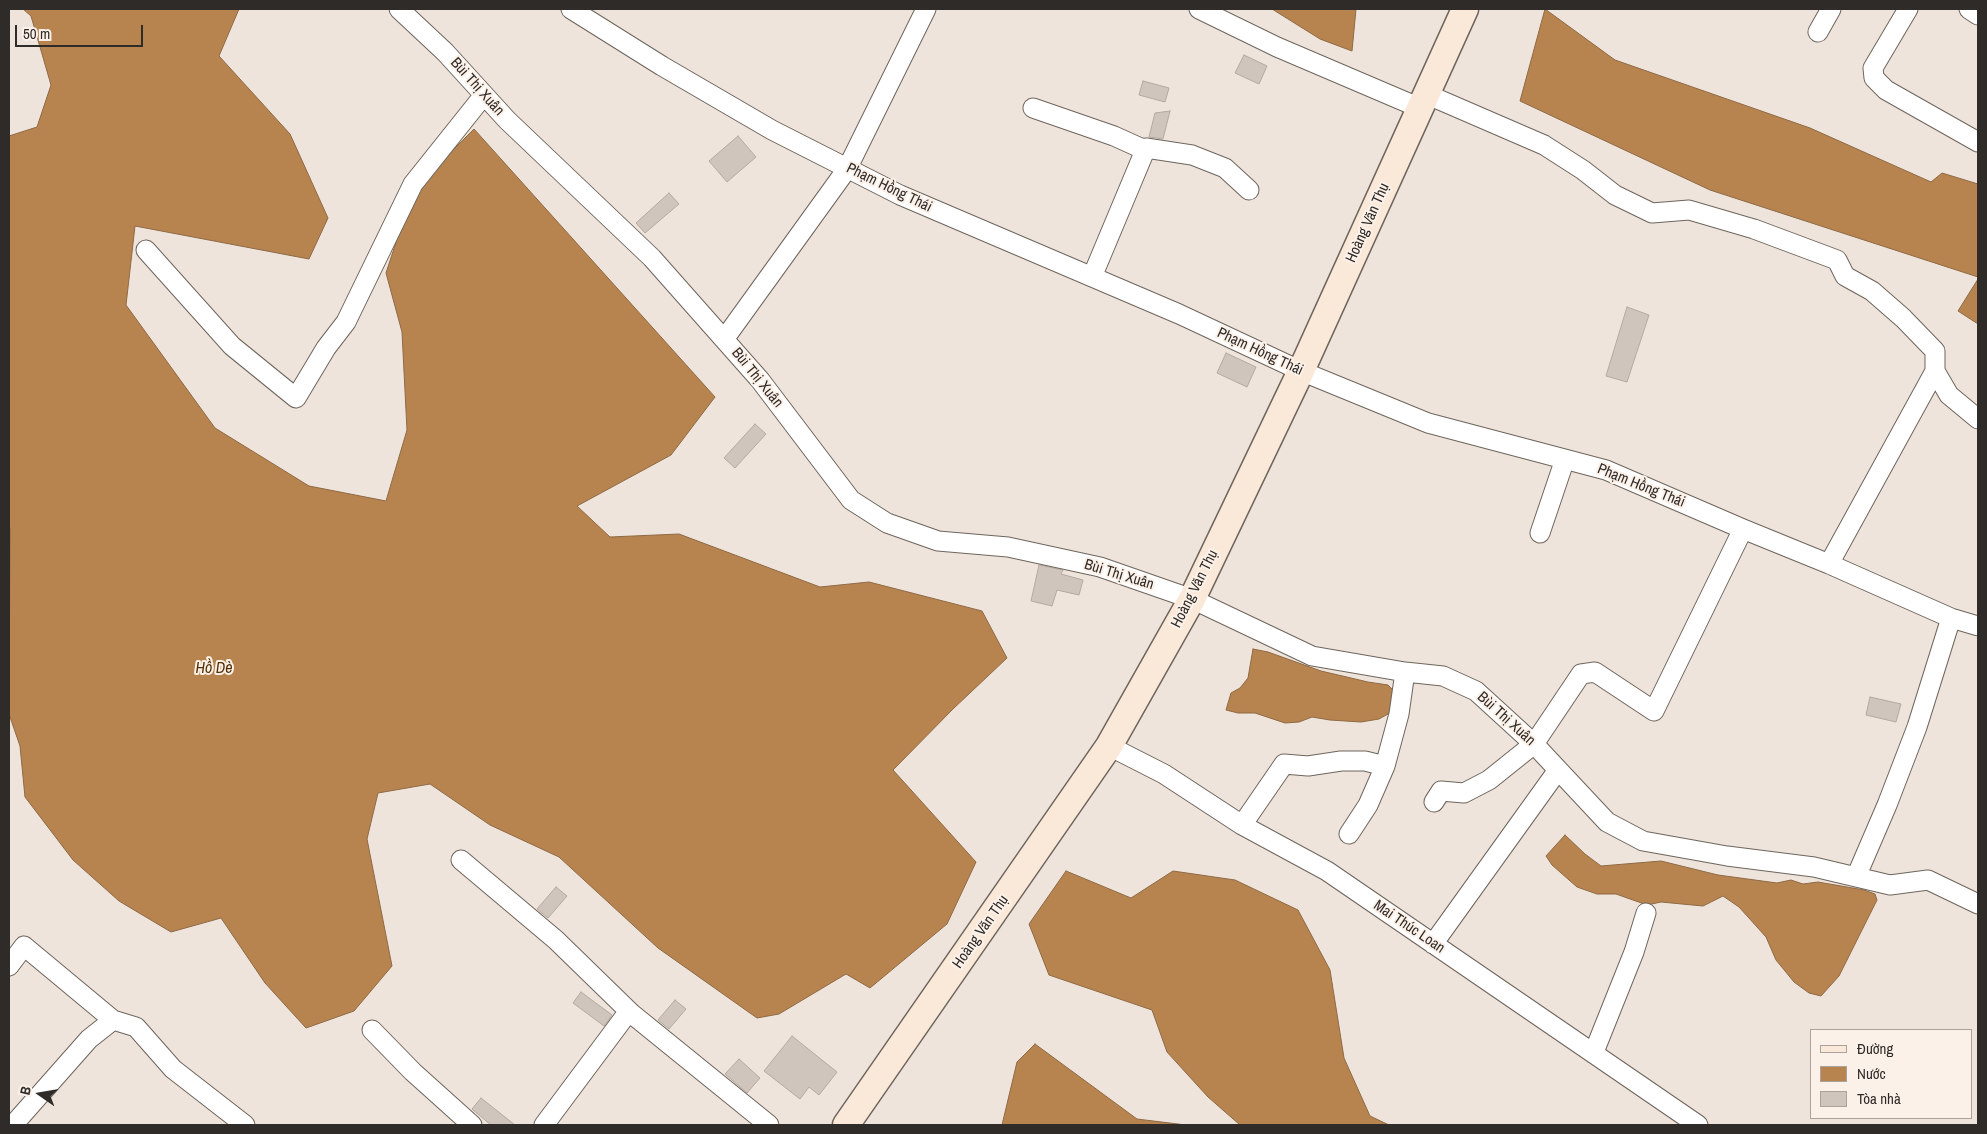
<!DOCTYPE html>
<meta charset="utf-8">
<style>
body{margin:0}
#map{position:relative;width:1987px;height:1134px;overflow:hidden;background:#eee4db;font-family:"Archivo Narrow",sans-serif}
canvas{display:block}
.frame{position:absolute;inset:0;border:10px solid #2f2b28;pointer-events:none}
.legend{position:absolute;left:1810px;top:1029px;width:162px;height:90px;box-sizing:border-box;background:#fcf1e8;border:1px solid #aaa29b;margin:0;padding:6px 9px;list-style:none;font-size:15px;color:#2f2b28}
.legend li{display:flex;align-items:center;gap:10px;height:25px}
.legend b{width:25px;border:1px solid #aaa29b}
.north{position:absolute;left:15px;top:1069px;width:50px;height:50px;-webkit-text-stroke:4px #fcf1e8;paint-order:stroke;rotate:283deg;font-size:14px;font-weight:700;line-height:20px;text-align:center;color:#2f2b28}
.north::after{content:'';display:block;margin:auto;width:18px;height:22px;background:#2f2b28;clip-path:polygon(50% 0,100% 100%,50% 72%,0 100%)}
.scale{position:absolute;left:15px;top:25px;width:128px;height:22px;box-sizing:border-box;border:2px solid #2f2b28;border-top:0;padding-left:6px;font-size:15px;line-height:18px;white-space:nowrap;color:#2f2b28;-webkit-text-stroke:4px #fcf1e8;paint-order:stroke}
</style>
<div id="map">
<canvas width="1987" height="1134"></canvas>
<div class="frame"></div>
<ul class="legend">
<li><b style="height:6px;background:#fae9d9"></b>Đường</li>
<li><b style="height:14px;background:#b78450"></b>Nước</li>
<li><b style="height:14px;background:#cfc5bc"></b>Tòa nhà</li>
</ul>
<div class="north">B</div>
<div class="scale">50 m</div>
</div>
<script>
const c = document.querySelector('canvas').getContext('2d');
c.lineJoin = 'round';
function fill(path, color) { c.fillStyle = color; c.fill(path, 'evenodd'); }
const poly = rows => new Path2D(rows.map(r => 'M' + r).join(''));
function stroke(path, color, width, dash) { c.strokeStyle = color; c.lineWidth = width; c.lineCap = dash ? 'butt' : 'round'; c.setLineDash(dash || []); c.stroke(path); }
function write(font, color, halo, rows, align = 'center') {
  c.font = font + ' "Archivo Narrow",sans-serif'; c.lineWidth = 4; c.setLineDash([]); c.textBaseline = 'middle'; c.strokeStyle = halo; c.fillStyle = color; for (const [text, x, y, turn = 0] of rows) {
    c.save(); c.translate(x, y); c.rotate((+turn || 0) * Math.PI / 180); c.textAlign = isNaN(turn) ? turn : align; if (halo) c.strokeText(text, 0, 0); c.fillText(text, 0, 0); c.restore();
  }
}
const water = poly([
 [23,9,239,9,219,56,290,134,328,218,309,259,135,226,126,305,215,428,309,486,386,501,407,430,402,332,386,273,413,190,474,129,715,397,671,455,577,506,610,537,679,534,820,587,869,582,982,611,1007,658,953,709,893,770,976,862,947,924,870,988,846,974,779,1014,757,1018,658,948,559,857,490,825,430,784,378,793,367,839,392,966,354,1011,306,1028,265,983,221,918,171,932,119,901,73,860,25,797,20,746,9,714,10,528,9,526,9,136,37,127,51,85,31,16,23,9],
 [1272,9,1356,9,1352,51,1320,39,1272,9],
 [1545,9,1615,60,1810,128,1931,182,1942,173,1978,184,1978,277,1710,190,1520,101,1545,9],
 [1978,279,1978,324,1958,311,1978,279],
 [1253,649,1268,652,1321,671,1368,682,1388,685,1395,692,1391,709,1388,714,1379,719,1361,722,1330,720,1312,717,1299,722,1285,723,1255,713,1238,713,1226,710,1231,693,1240,688,1248,678,1253,649],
 [1565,835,1585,854,1601,866,1661,861,1718,875,1777,883,1791,880,1803,884,1818,882,1864,890,1875,894,1877,900,1839,976,1821,996,1809,993,1794,982,1776,960,1766,937,1739,907,1723,896,1703,906,1661,902,1647,905,1616,894,1597,894,1577,887,1552,865,1546,856,1565,835],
 [1066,871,1131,898,1173,871,1235,880,1298,910,1330,970,1344,1058,1370,1116,1389,1125,1240,1125,1208,1097,1167,1052,1152,1010,1049,975,1029,924,1066,871],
 [1035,1044,1137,1119,1186,1125,1002,1125,1017,1062,1035,1044]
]);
fill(water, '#b78450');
stroke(water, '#8e6944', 1);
const building = poly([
 [1244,55,1267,66,1259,84,1235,73,1244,55],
 [1143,81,1169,88,1165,102,1139,95,1143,81],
 [1170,111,1163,139,1149,137,1155,113,1170,111],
 [738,136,756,157,727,182,709,161,738,136],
 [669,193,679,204,645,233,636,223,669,193],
 [1627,307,1649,315,1627,382,1606,376,1627,307],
 [1226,353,1256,367,1247,387,1217,373,1226,353],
 [755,424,766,434,735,468,724,458,755,424],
 [1039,565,1063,570,1061,574,1083,580,1079,595,1057,590,1052,606,1031,601,1039,565],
 [1870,697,1901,704,1896,722,1866,715,1870,697],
 [556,887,567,896,548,918,537,909,556,887],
 [581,992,612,1015,604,1026,573,1003,581,992],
 [675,1000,686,1009,669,1029,658,1020,675,1000],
 [792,1036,837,1072,819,1095,809,1087,800,1099,764,1071,792,1036],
 [739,1059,760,1078,747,1093,725,1074,739,1059],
 [481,1098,515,1125,491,1125,472,1109,481,1098]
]);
fill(building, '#cfc5bc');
stroke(building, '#b3a9a0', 1);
const street = poly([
 [399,9,445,52,507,120,652,258,760,380,851,500,887,523,938,541,1008,547,1100,567,1192,599,1312,656,1405,672,1443,676,1476,691,1534,744,1607,822,1643,841,1727,856,1814,867,1890,885,1928,880,1978,904],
 [571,9,662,66,772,130,900,195,1179,314,1301,371,1428,423,1606,470,1743,529,1829,564,1951,618,1978,626],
 [1199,9,1277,47,1420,108],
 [1908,9,1873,68,1874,78,1886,90,1978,142],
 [1969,9,1978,15],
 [1818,32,1831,9],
 [1426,94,1544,145,1583,170,1615,195,1652,213,1689,210,1754,229,1837,260,1845,276,1872,291,1903,318,1935,351,1935,371,1829,564],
 [1033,108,1114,136,1145,150],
 [146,250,232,346,296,398,326,348,346,322,413,184,484,95],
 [1092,277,1146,148,1192,155,1225,168,1249,190],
 [725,338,847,169,926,9],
 [1935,371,1949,395,1978,419],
 [1540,533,1565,459],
 [1109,746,1164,774,1242,825,1327,871,1698,1125],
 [1434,802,1441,791,1464,793,1489,780,1534,744,1581,674,1595,672,1654,711,1743,529],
 [1242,825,1284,764,1308,766,1341,761,1365,761,1385,766,1399,714,1405,672],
 [1349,834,1368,805,1385,766],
 [461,860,556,940,632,1014,769,1125],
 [1856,877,1887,805,1917,727,1951,618],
 [1433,944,1558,770],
 [9,966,24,946,113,1020],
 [372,1030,413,1072,472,1125],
 [1594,1052,1634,952,1646,913],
 [13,1125,89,1039,113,1020,136,1027,173,1069,245,1125],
 [544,1125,629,1011]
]);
const secondary = poly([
 [846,1125,1109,746,1192,599,1301,371,1465,9]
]);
stroke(street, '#6e655d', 21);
stroke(secondary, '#6e655d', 29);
stroke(street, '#fff', 19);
stroke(secondary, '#fae9d9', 26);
write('15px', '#2f2b28', '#fcf1e8', [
 ["Bùi Thị Xuân",477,87,48],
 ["Phạm Hồng Thái",889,188,26],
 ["Hoàng Văn Thụ",1368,223,-66],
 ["Phạm Hồng Thái",1260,352,25],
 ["Bùi Thị Xuân",757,378,51],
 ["Phạm Hồng Thái",1641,486,22],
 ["Bùi Thị Xuân",1119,575,17],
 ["Hoàng Văn Thụ",1195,589,-63],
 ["Bùi Thị Xuân",1506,719,42],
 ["Mai Thúc Loan",1409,927,34],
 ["Hoàng Văn Thụ",981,932,-55]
]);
write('italic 16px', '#543005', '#fcf1e8', [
 ["Hồ Dè",214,669]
]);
</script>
